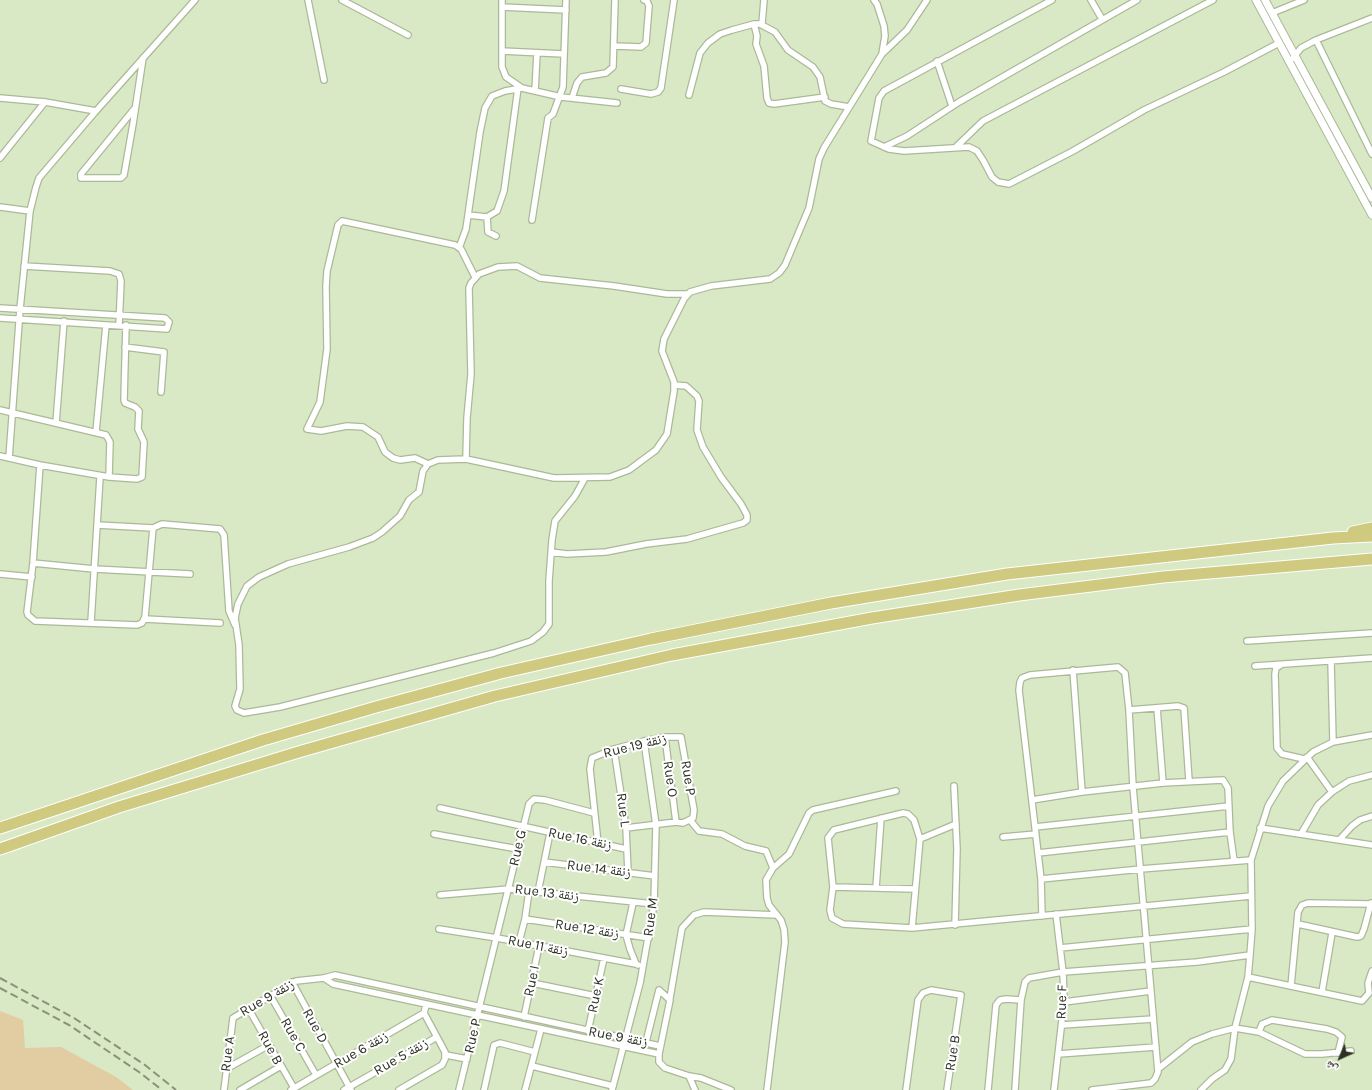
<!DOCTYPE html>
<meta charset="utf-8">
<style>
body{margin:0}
#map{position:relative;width:1372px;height:1090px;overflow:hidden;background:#d9e8c5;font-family:Karla,"Noto Naskh Arabic",sans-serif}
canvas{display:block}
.north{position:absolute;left:1320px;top:1038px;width:40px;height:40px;-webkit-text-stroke:3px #fff;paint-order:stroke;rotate:224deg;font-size:11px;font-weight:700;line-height:16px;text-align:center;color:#2c3124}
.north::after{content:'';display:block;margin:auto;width:14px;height:18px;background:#2c3124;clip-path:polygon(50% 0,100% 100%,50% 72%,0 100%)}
</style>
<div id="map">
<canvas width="1372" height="1090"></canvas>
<div class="north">ش</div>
</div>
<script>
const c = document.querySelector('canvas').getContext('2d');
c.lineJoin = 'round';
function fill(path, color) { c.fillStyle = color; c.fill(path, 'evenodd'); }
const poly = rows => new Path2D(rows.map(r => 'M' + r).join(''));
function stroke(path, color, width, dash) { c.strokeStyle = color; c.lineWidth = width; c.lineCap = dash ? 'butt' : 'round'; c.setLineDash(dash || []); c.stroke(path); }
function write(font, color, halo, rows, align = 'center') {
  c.font = font + ' Karla,"Noto Naskh Arabic",sans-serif'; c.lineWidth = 4; c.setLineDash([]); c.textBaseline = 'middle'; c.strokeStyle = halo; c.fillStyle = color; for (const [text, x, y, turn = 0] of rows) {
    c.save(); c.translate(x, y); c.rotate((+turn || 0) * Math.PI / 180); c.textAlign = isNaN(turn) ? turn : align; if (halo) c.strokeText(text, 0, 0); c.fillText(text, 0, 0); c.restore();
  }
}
fill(poly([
 [0,1011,23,1020,25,1048,61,1047,116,1077,133,1090,0,1090]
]), '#e2cca2');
const minor = poly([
 [308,0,324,80],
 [342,0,408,35],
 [502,0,502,67,506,77,522,88,561,97,617,103],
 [1052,0,884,91,879,98,871,141,889,149,904,151,969,147,977,151,983,160,992,177,998,182,1009,184,1073,151,1144,110,1224,72,1279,43],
 [1091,0,1102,19],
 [502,7,566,10],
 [1272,13,1304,0],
 [754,24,757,36,756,44,764,66,767,98,769,103,774,104,825,97],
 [762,24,764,0],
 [1316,40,1372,154],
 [615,46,641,47,646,43,649,6,647,1,644,0],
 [502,51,564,54],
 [882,54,907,30,927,0],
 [1293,58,1301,48,1316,40,1372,18],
 [937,61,952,106],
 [621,89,651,94,658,92,661,88,674,0],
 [535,91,537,53],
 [689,95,700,53,708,43,720,34,732,30,754,24,760,24,775,32,788,50,813,67,820,77,825,101,831,104,849,107],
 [0,98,45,102,96,111],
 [572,98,577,83,582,77,606,73,613,67,615,0],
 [135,108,81,174,81,178,121,178,124,175,133,124,143,58],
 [884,147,907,136,959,102,1137,0],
 [956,147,983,121,1213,0],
 [0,158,45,102],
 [0,207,30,211],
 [468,215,487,217],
 [532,220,548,118,553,114,563,87,566,0],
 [496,236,488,232,487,217,497,211,504,191,518,88],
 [459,248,466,229,480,132,485,108,492,96,505,91,522,88],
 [24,266,110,271,119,274,121,281,119,325],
 [0,308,165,318,169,322,167,329,0,318],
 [125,347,164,352,161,392],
 [0,410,106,435,110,442,109,477,40,465,0,456],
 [56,423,64,321],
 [96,432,106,325],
 [9,458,20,309,30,211,36,187,39,178,96,111,195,0],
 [466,459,467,418,471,374,469,288,471,283,479,274,498,267,517,266,540,278,614,286,667,294,688,294],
 [428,464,415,458,400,460,393,458,385,452,378,437,363,427,347,426,321,431,307,429,320,402,327,349,326,287,327,271,338,225,342,221,455,245,461,249,475,277],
 [40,465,33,563,27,612,28,615,35,621,137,625,142,623,145,617,153,528],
 [109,477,137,479,142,477,144,442,138,429,139,411,135,407,125,403,124,400,126,325],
 [585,478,575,496,555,521,552,540,549,581,549,624,543,632,531,641,494,653,280,707,244,713,237,710,235,706,240,689,239,645,235,618,238,604,247,586,259,577,288,564,349,547,373,538,382,532,400,516,409,500,419,492,423,471,428,464,438,460,466,459,554,478,610,477,629,470,656,450,667,434,674,391,674,382,662,351,664,339,684,299,690,292,711,286,770,279,779,273,785,265,809,208,819,159,824,148,882,54,885,36,884,26,877,4,874,0],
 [97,525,153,528,162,524,220,529,224,535,229,611,235,625],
 [551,552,567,554,606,552,646,544,687,539,743,523,747,520,747,515,741,504,721,477,703,447,697,430,699,401,697,396,686,386,674,385],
 [33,563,94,569,190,574],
 [0,574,32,577],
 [145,619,220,623],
 [91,622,100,477],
 [1247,641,1372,633],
 [1331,661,1333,742],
 [1281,665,1276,668,1275,674,1277,748,1282,754,1304,759],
 [1255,666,1372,658],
 [1073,670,1082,792],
 [1157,708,1163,783],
 [1129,710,1178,706,1184,708,1189,781],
 [665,737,676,822],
 [614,749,626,828,628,872],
 [1307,757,1332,792],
 [954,786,957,849,955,925],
 [1032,800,1082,792,1163,783,1223,780,1228,788,1230,832,1234,861],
 [440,808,626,849],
 [690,820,699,831,722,834,745,846,766,851,773,868,766,880,767,898,769,905,781,920,784,929,785,942,767,1090],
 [1035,827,1229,806],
 [1260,828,1372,845],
 [434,834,518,849],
 [1301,834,1318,805,1332,792,1349,781,1372,775],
 [1003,837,1036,834],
 [920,839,956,824],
 [1340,839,1352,826,1360,820,1372,816],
 [598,843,590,769,592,758,614,749,644,741,665,737,681,737,694,810,693,818,683,823,676,822,626,828],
 [1038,853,1230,832],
 [544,862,655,876],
 [773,868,789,854,809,813,813,810,896,791],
 [1041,879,1141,869,1251,860],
 [833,887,915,889],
 [876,888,881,818],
 [538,892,550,833],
 [440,895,509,889,654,904],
 [633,903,626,935,630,949,636,964,638,965],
 [1042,916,1041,879,1019,690,1020,682,1022,678,1030,675,1118,667,1125,673,1129,710,1133,787,1158,1072,1155,1079,1151,1083,1092,1090],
 [525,919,649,938],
 [1298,924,1357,937,1361,936,1364,929,1371,903],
 [912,928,920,839,914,820,908,814,903,813,834,830,828,838,833,887,830,910,832,918,843,924,912,928,1251,896],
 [439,929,497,938,636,964],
 [519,942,525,919,529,891],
 [1060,948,1252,929],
 [1248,977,1362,1001,1369,993,1368,983,1372,971],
 [324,978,333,984,659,1054],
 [292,982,351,1090],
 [532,983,596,996],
 [1291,986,1298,912,1302,905,1308,903,1372,904],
 [1322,992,1332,933],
 [270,995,316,1075],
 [670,998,682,928,694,915,704,912,777,915],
 [1064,1002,1151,991],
 [248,1008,294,1088],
 [524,1017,539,946],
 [1062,1025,1153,1019],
 [588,1031,604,958],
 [1259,1032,1262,1024,1272,1020,1327,1029,1336,1032,1342,1037,1338,1053],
 [646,1042,659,990,670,1000,659,1054,659,1062,665,1068,689,1076,695,1090],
 [1058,1054,1156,1047],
 [446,1055,467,1059],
 [532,1066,613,1086],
 [226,1069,269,1045],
 [1158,1069,1192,1042,1212,1034,1235,1028,1259,1032,1305,1054,1322,1054,1351,1051],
 [689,1076,701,1078,731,1090],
 [224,1090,233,1018,296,981,324,978,335,975,660,1046],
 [240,1090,281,1066],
 [291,1090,424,1013,426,1005],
 [344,1090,437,1037],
 [399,1090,442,1065,445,1059,445,1052,424,1013],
 [459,1090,529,804,534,799,545,800,594,813],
 [484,1090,494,1045,500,1043,535,1052],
 [525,1090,541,1029],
 [612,1090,640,983,654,904,656,825,644,741],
 [906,1090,918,1000,923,993,931,990,961,995,947,1090],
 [988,1090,996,1005,1000,1000,1006,999,1021,1000],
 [1015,1090,1021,1000,1025,982,1029,978,1063,972,1197,962,1250,955],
 [1054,1090,1064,1002,1063,972,1056,914],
 [1201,1090,1212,1079,1225,1070,1231,1059,1235,1028,1248,977,1250,955,1252,929,1251,860,1268,806,1283,781,1313,752,1333,742,1372,735]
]);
const tertiary = poly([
 [1256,0,1372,215],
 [1265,0,1372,198]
]);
const motorway = poly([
 [1353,532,1372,528],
 [0,828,263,740,376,707,501,673,651,639,831,603,1007,574,1333,538,1372,536],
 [0,849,119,807,302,751,495,696,672,655,872,618,1019,595,1163,577,1372,559]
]);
stroke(minor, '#abb998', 8);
stroke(tertiary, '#abb998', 9);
stroke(motorway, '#fff', 13);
stroke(minor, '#fff', 5.5);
stroke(tertiary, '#fff', 7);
stroke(motorway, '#cfca80', 11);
stroke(poly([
 [0,978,74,1018,145,1065,176,1090],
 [0,988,69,1025,139,1072,162,1090]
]), '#88937a', 2, [8, 4]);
write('14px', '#2c3124', '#fff', [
 ["Rue 19 زنقة",635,746,-14],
 ["Rue P",688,778,81],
 ["Rue O",670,779,82],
 ["Rue L",623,810,83],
 ["Rue 16 زنقة",580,839,12],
 ["Rue G",518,848,-77],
 ["Rue 14 زنقة",599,869,7],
 ["Rue 13 زنقة",547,893,7],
 ["Rue M",651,917,-82],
 ["Rue 12 زنقة",587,929,9],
 ["Rue 11 زنقة",538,946,11],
 ["Rue I",532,981,-78],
 ["Rue K",596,995,-78],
 ["Rue 9 زنقة",267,998,-30],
 ["Rue F",1062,1002,-88],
 ["Rue D",315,1026,61],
 ["Rue C",293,1035,60],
 ["Rue P",473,1036,-77],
 ["Rue 9 زنقة",618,1037,11],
 ["Rue B",270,1048,61],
 ["Rue 6 زنقة",361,1050,-30],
 ["Rue B",953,1053,-81],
 ["Rue A",228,1054,-83],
 ["Rue 5 زنقة",401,1057,-30]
]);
</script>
